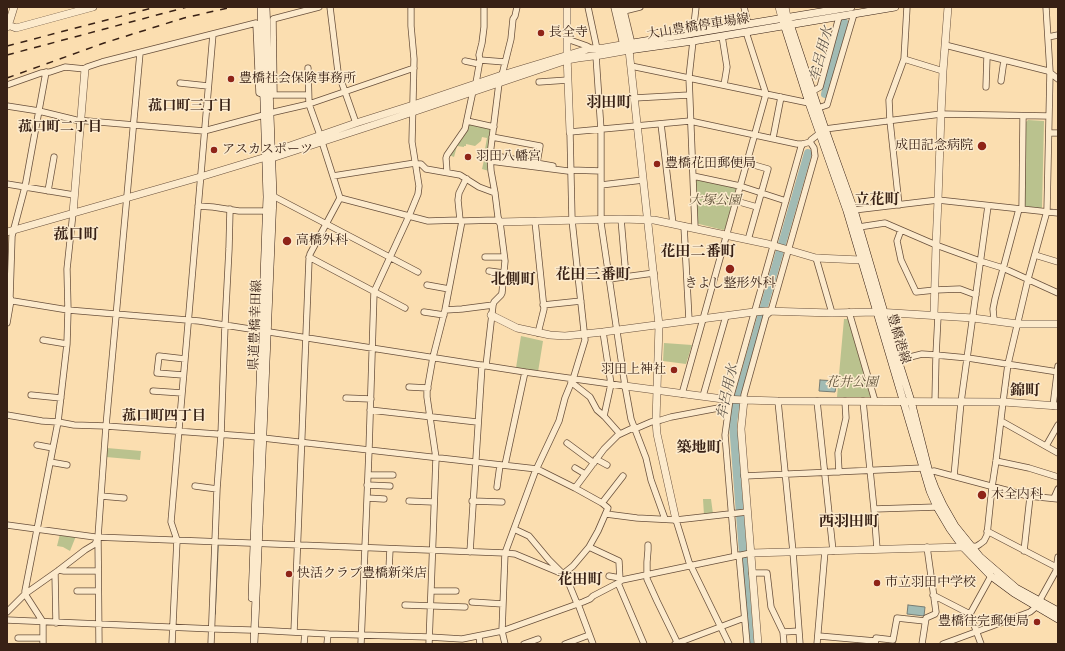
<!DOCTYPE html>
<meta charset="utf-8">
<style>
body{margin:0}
#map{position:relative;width:1065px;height:651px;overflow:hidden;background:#fbdeb0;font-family:"Libre Bodoni",serif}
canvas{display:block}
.frame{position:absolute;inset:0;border:8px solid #382115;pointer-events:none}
</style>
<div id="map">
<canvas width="1065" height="651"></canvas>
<div class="frame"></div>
</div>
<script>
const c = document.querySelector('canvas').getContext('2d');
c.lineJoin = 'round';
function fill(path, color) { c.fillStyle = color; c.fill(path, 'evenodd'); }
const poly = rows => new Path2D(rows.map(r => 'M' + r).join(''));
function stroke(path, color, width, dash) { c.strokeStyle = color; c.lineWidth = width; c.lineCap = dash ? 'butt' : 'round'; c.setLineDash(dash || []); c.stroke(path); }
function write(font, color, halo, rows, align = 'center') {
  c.font = font + ' "Libre Bodoni","Noto Serif JP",serif'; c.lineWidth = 3; c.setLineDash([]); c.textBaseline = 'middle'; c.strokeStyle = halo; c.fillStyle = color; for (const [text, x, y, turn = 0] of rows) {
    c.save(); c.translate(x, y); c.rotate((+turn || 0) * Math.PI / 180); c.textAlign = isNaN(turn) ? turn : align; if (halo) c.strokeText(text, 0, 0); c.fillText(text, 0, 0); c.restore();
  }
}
fill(poly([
 [1028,120,1044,121,1044,122,1042,207,1041,209,1025,207,1023,205,1026,122],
 [468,124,490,128,492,130,489,171,482,169,484,160,487,161,488,157,485,157,488,154,485,149,487,138,482,137,481,141,475,146,466,144,466,146,464,146,464,147,457,146,454,157,449,155],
 [697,180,735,187,736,189,725,229,723,230,699,224,697,223,695,181],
 [844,319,848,319,870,395,870,397,837,397],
 [521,336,543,341,538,372,516,368],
 [664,343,692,345,686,364,663,361],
 [107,448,141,451,140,460,106,457],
 [703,499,711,499,713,514,704,515],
 [60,534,76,536,70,551,63,547,57,546]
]), '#bac28e');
const water = poly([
 [820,380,837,381,835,392,819,391,820,380],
 [908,605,925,607,924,616,907,614,908,605]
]);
fill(water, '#a1bbb4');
stroke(water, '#777d74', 1);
stroke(poly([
 [215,614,218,546]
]), '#777d74', 1.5);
stroke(poly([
 [825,94,844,22],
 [750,644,733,424,735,409,739,394,808,153]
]), '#a1bbb4', 8);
const minor = poly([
 [330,7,338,72,356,123],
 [588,7,597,49],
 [614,7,623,45],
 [623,7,632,44],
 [744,7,748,24],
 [624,11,640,7],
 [693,33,696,7],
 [722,36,727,67,724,85],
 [1048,37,1058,35],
 [567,39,587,46,592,49],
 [693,41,689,77,695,228],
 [945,45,1048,71,1058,79],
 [596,56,601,130,601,223,625,386,631,419,646,458,651,480,665,519],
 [904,59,943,71],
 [480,60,505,62],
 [465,61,479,64],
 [631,66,809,103],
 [308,68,309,104,320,135],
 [502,75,511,39,513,19,515,16,517,7],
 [1001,81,1004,60],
 [539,82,568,80],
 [180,83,208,86],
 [476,83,480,60,479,55,482,43,484,27,484,7],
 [7,85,41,73,50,72,65,67,85,69,87,67,102,62,256,23,259,93,264,95],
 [986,87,987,56],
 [813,91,820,87,839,17],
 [271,95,308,95],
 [274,95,273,19,319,7],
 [634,98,689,95],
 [7,106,39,111,76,120,204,131,264,115],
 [818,108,827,105,854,14],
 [270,113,309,104,414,68],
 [467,121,494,127],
 [661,124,673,224],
 [1049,133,1058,133],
 [492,137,540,146,537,163],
 [773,138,781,97],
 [810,142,811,140,825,129,941,114,1049,116],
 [490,155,553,166],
 [490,161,568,171,571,170,601,171],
 [747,163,768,169,748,240],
 [447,172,446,158,447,155,465,129,473,91],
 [333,176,415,163,418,164,421,164,426,169,460,175,479,187,495,193],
 [693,176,740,186,786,201],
 [7,184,74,195],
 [601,185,643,180],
 [48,191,54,157],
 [273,196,418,272],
 [340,198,428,221,460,220,462,221,496,220,500,222],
 [736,201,757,207],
 [899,205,890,121,889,100,904,59,907,7],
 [198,206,213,207,239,211,267,211],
 [1022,209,1023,116],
 [854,210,938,200,1058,213],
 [621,219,626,277],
 [460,220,458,200,459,193,465,181,467,179],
 [535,221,544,309,538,333],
 [684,226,689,320],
 [859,227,885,223,936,245,980,261,1003,268,1058,293],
 [901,230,897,241,901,260,916,292,935,290,960,289,976,295],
 [1035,255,1058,262],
 [309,257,405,308],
 [485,257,504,257],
 [816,258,832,313],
 [489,271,504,273],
 [609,279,654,273],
 [427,285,449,289],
 [7,300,68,310,199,321,525,372,625,386],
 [543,305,581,301],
 [445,310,462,309,493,305],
 [424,312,444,315],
 [849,312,875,401],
 [994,320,993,309,995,299,1019,209],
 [7,323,11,300,10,297,12,236,25,187,46,72],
 [603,332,611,384,604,416],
 [43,340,67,344],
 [898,360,922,354,936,355,968,358,1058,372],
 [486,366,493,305,494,302,501,295,502,293,505,261,500,222,498,217,495,193,491,171,490,155,499,83],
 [183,375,157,373,159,356,185,359],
 [571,382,590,397,597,410,604,416,620,434],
 [409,387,428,388],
 [153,391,182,393],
 [682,394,766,94,746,32],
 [31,395,61,398],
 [703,396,726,316],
 [346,398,371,399],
 [778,401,793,552,800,644],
 [817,401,833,551],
 [863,401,874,509,877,549],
 [935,401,936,355,938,316],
 [1053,406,1058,366],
 [370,410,477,422],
 [7,415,42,421,58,422,74,425,106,426,258,437],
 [1001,421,1058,453],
 [567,443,594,463],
 [37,445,53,448],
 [1046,446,1058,425],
 [596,459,607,465],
 [996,461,1029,468,1058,477],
 [50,462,67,465],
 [505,465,525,372],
 [575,468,585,474],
 [839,472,838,453,846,418,845,401],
 [929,472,934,471,1028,496,1058,499],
 [368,475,393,475],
 [744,476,923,468],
 [954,476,961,402,988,206],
 [367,485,390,486],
 [195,486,217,489],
 [497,487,500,465],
 [575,488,604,449,618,435,635,427,637,428,651,422,661,420,671,417,729,406],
 [101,496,124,498],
 [367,498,384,499],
 [1054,498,1058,489],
 [409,501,434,502],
 [472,501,502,502],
 [602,503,623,476],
 [874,509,937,507],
 [606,514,637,518,676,520,747,512],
 [676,520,689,562,729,644],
 [7,525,95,537,505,553,515,554,563,574,573,566,589,547,598,531,608,508,602,503,575,488,537,469,263,438],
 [514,529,529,536,549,560,563,574,567,579,576,601,578,604,593,644],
 [987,531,1058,568],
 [648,545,648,550,647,562,647,579,657,601,678,644],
 [589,547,619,561,620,581],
 [969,547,977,546,980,544,984,541,987,535,992,487,996,461,1003,402,1008,364,1028,279,1047,211,1050,72,1046,7],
 [1024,551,1030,497],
 [470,552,482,365],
 [739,555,747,644],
 [735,556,725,435,730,399,801,147,803,144],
 [389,569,390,549],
 [59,570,64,571,98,571],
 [55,573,56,623],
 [752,573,767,573,771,607,783,632,799,631],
 [609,576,620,578],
 [618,583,644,644],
 [77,591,98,591],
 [431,591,456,591],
 [933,595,970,614],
 [472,602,503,604],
 [405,605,465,607],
 [7,612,25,594,59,570,85,550,95,544,97,540],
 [7,620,214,629],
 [216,629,250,630],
 [255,630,328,634,429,637,462,639,502,631,583,602,590,599,593,596,618,583,622,580,751,553],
 [294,632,309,260,310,254,340,198,322,142],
 [783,632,784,644],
 [479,636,480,644],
 [819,636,875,641],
 [18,638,43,638],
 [43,644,43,622,25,594,25,591,58,422,67,344,68,310,67,269,73,213],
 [99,644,98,537,106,426,140,53],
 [172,644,177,540,171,522,213,34],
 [211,644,217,489,221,435,225,325,229,249,230,209],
 [304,644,305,633],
 [327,644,328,634],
 [361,644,369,450,374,292,409,216,418,194,419,186,412,142,414,59,411,26,411,7],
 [429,644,436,458,427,397,427,391,433,357,445,310,462,221],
 [505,644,502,631,505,553,535,472,559,421,565,398,574,376,585,340,572,220,570,132,690,121,797,144,803,144,810,142,814,148,815,156,771,311,766,316,744,395,744,400],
 [524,644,538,639],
 [565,644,589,635],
 [675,644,744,618],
 [817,644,825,551],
 [875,644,876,638,893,640,897,618,925,621],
 [922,644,926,618,935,614,936,612,927,547],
 [943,644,1030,612,1036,607,1056,571,1058,557],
 [981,644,970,614,991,576]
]);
const tertiary = poly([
 [567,7,567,55,570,132],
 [779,7,782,18],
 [785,7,787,17],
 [8,25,16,28,93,7],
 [7,27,10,20,14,7],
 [268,155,271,153,281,149,356,123,413,105,502,75,588,49,604,48,627,44],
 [73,213,85,69],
 [500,222,621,219,654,220,768,244,816,258,861,260],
 [7,232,200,177,266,157,272,158,401,116,567,60,578,58,601,55,629,50,659,325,656,421,657,434,676,520],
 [491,315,517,328,550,335,565,336,603,332,754,312,766,311,832,313,877,312,973,318,1018,324,1058,324],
 [934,315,936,245,938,200,941,114,943,71,948,7],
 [625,386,723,399,744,400,778,401,1003,402,1058,406],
 [744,400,741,429,742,442,758,644],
 [751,553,963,547]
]);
const secondary = poly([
 [618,7,629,50,693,41,895,7],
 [787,17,790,24,825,129,854,210,898,360,911,401,929,472,935,488,943,505,955,526,980,557,1016,588,1058,611],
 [782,18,809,103,847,211,930,491,937,507,950,529,963,547,991,576,1014,593,1058,619],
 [627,44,851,7],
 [252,598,267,197,261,7],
 [254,644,273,196,266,7]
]);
stroke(minor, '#69503c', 7);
stroke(tertiary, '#69503c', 8);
stroke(secondary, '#382115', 8);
stroke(minor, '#fceacc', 5.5);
stroke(tertiary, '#fceacc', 7);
stroke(secondary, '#fceacc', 7);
stroke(poly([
 [7,46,156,7],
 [7,55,187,7],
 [7,78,104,43,184,18,232,7]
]), '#382115', 1.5, [7, 7]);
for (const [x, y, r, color] of [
 [541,33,4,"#8f2418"],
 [231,79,4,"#8f2418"],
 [982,146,5,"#8f2418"],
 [214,150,4,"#8f2418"],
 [468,157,4,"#8f2418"],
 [657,164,4,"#8f2418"],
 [287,241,5,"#8f2418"],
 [730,269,5,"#8f2418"],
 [674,370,4,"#8f2418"],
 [982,495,5,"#8f2418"],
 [289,574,4,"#8f2418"],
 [877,583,4,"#8f2418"],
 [1037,622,4,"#8f2418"]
]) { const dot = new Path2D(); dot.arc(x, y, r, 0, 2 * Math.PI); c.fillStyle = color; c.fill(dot); stroke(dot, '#fceacc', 1.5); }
write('13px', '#382115', '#fceacc', [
 ["大山豊橋停車場線",698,27,-9],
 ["県道豊橋幸田線",256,325,-88],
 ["豊橋港線",898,339,73]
]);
write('13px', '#382115', '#fceacc', [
 ["長全寺",549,33],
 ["豊橋社会保険事務所",239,79],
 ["成田記念病院",973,146,"right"],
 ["アスカスポーツ",222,150],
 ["羽田八幡宮",476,157],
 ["豊橋花田郵便局",665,164],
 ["高橋外科",296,241],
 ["きよし整形外科",730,284,"center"],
 ["羽田上神社",666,370,"right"],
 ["木全内科",991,495],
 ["快活クラブ豊橋新栄店",297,574],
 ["市立羽田中学校",885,583],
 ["豊橋往完郵便局",1029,622,"right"]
], 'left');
write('italic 13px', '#5f5139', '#fceacc', [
 ["大塚公園",715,201],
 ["花井公園",852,383]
]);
write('italic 14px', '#584f45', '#fceacc', [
 ["牟呂用水",822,54,-75],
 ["牟呂用水",728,392,-78]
]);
write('bold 14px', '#382115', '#fceacc', [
 ["菰口町三丁目",190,107],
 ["菰口町二丁目",60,128],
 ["菰口町四丁目",164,417]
]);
write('bold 15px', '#382115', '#fceacc', [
 ["羽田町",609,103],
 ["立花町",877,200],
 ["菰口町",76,235],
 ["花田二番町",698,252],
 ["花田三番町",593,275],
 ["北側町",513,280],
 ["錦町",1025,391],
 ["築地町",699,448],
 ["西羽田町",849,522],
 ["花田町",580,580]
]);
</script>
